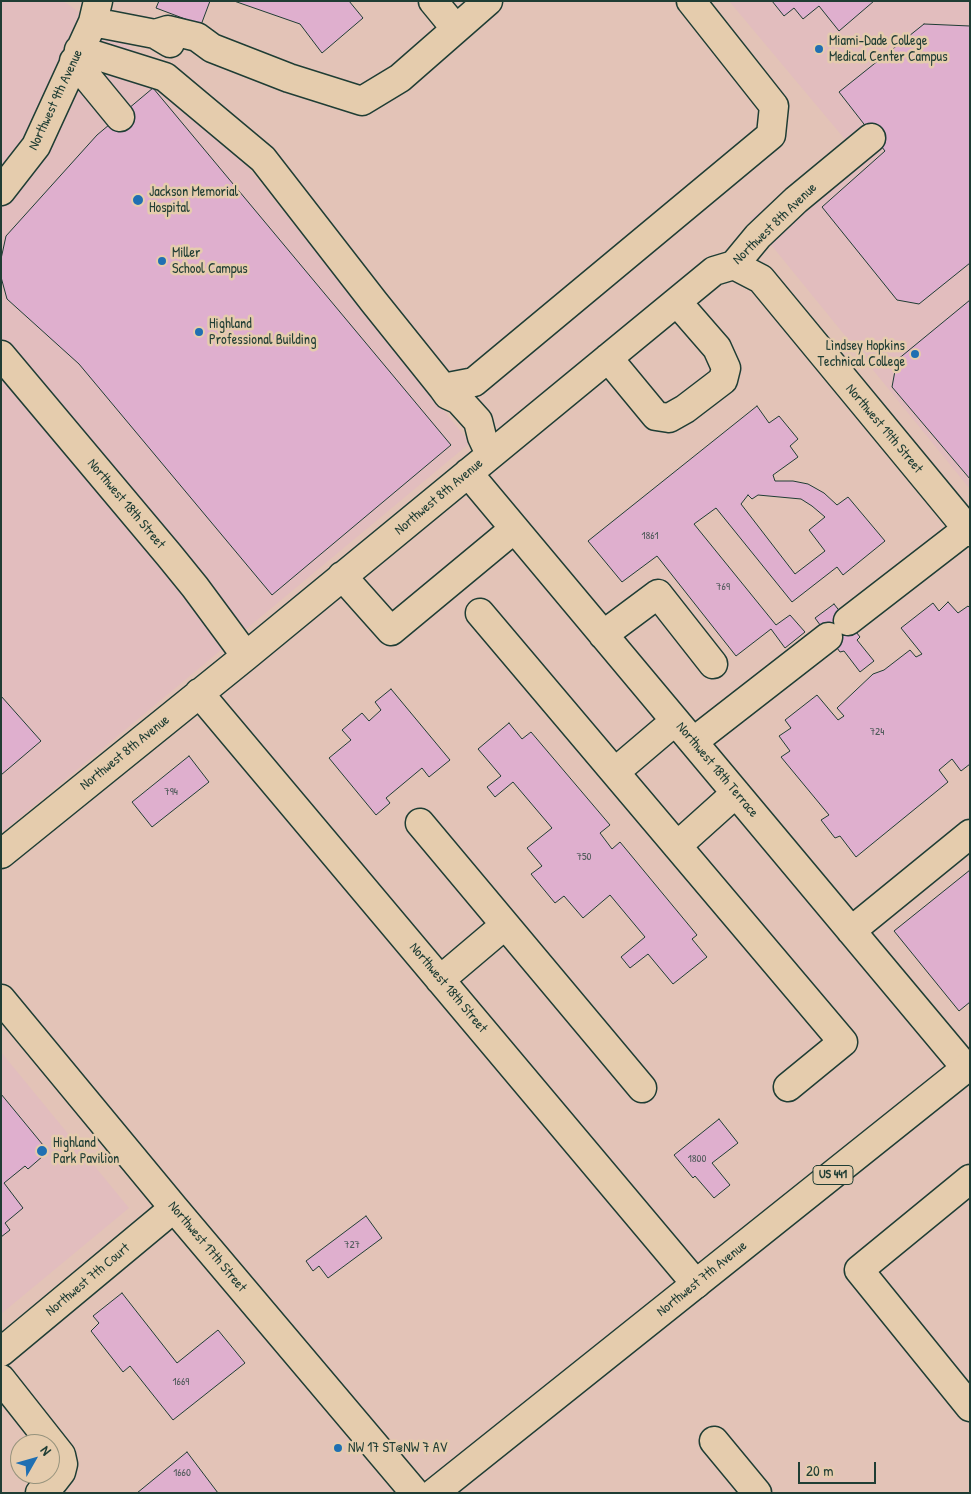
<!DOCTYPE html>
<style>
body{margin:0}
#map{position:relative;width:971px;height:1494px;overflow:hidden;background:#e3c3b7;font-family:"Patrick Hand",sans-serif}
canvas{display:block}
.frame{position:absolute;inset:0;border:2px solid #1f3d34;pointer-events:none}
.north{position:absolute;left:10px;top:1434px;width:50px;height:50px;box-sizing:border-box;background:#e5ccad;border:1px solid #96937d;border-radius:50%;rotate:52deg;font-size:14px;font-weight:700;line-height:20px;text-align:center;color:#1f3d34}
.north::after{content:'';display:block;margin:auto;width:18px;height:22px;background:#1f6fb2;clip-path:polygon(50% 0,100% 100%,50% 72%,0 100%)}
.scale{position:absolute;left:798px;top:1462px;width:78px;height:22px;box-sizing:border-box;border:2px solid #1f3d34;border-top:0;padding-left:6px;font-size:15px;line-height:18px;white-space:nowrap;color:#1f3d34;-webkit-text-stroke:4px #e5ccad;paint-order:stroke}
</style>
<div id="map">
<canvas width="971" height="1494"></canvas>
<div class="frame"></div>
<div class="north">N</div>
<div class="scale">20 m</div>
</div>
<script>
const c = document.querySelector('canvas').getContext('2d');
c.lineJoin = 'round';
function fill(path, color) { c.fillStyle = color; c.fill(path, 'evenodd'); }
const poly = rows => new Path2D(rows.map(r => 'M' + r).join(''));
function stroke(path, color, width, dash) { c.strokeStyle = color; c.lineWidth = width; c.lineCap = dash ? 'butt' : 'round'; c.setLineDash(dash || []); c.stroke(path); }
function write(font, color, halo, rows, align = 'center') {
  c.font = font + ' "Patrick Hand",sans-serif'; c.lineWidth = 5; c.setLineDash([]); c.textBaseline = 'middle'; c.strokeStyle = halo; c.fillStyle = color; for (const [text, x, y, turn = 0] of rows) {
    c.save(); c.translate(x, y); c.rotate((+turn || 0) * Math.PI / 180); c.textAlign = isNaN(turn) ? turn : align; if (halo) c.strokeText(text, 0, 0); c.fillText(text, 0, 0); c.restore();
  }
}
fill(poly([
 [1,1,63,1,176,78,470,443,1,833],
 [729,1,970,1,970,489,750,219,848,143],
 [1,1052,129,1208,1,1314]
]), '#e2bdbe');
const building = poly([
 [159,1,210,1,201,25,156,8,159,1],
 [234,1,349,1,363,18,322,53,300,24,234,1],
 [772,1,874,1,839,31,819,6,803,19,794,8,784,16,772,1],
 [924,24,970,26,970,263,919,304,897,300,822,207,885,151,839,92,924,24],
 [153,88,451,445,272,595,79,364,7,299,1,277,1,259,6,236,97,135,153,88],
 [970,300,970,479,892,387,897,360,970,300],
 [757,406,769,423,779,416,798,439,790,446,798,457,773,475,775,481,793,481,808,484,824,493,837,505,848,497,885,541,843,575,837,567,792,602,716,508,694,524,776,625,790,615,805,632,785,648,771,629,736,656,657,556,622,582,588,541,757,406],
 [748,495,752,499,758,495,801,499,812,506,825,517,809,530,825,551,795,574,741,504,748,495],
 [948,602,958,613,968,606,970,608,970,764,961,771,952,759,939,770,948,782,856,857,840,836,835,838,821,820,829,815,781,757,790,751,779,736,791,728,785,720,817,695,838,720,844,716,837,708,873,674,884,670,910,650,916,657,922,654,901,628,933,603,939,611,948,602],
 [834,604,860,637,857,640,874,661,860,672,844,651,840,652,815,618,834,604],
 [391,689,450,760,429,777,422,768,386,798,390,803,376,815,329,758,351,740,342,730,362,713,369,721,381,710,375,702,391,689],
 [1,696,41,741,1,775,1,696],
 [509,723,522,739,531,732,610,825,600,833,612,849,620,842,697,935,692,939,707,957,673,984,648,954,630,968,621,957,645,937,610,895,583,918,564,896,555,903,531,874,542,866,527,848,552,828,513,782,495,797,487,787,501,776,478,749,509,723],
 [189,756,209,782,152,827,132,802,189,756],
 [970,870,970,1002,959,1011,894,931,970,870],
 [1,1094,43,1145,38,1149,43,1156,28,1169,25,1166,4,1183,23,1208,5,1223,10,1230,1,1237,1,1094],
 [719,1119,738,1143,712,1163,730,1185,714,1198,695,1176,693,1178,674,1155,719,1119],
 [366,1216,382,1238,328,1278,319,1266,313,1271,306,1261,366,1216],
 [122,1293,177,1363,218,1330,245,1363,173,1420,130,1366,123,1372,91,1331,99,1323,93,1316,122,1293],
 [187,1452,218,1493,137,1493,187,1452]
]);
fill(building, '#dfafce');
stroke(building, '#1f3d34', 1);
const minor = poly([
 [433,1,456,29],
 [93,22,155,34,170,43],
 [155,34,168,30,197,37,212,48,289,78,362,101,400,78,488,1],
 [79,50,165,77,263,159,374,302,443,388,474,382,771,135,774,106,691,1],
 [74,61,120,117],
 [1,191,36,146,93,22,98,1],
 [734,265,761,279,970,532],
 [1,355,169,555,195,587,246,656],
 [608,358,656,416,669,418,685,409,723,380,726,368,717,348,677,302],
 [443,388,448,395,459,400,478,421,482,437,490,454],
 [468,473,966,1068],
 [342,576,391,631,514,529],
 [480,613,843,1042,788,1087],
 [848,621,967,529],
 [603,635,658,594,713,664],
 [199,693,696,1284],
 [693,742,828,637],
 [615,772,675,721],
 [420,823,642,1088],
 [677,846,736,793],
 [1,854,246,656,714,271,734,265,758,236,796,200,871,138],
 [851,931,970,834],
 [440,980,505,925],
 [1,999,174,1208,415,1493],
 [970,1179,859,1270,970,1407],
 [1,1352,174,1208],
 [1,1379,61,1455,63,1464,61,1472,54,1481,40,1493],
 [714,1441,757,1493]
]);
const major = poly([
 [434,1493,970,1065]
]);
stroke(minor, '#1f3d34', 31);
stroke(major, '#1f3d34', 31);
stroke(minor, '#e5ccad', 28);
stroke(major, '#e5ccad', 28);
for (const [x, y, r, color] of [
 [819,49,5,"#1f6fb2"],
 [138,200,6,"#1f6fb2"],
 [162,261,5,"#1f6fb2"],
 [199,332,5,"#1f6fb2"],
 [915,354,5,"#1f6fb2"],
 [42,1151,6,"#1f6fb2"],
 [338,1448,5,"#1f6fb2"]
]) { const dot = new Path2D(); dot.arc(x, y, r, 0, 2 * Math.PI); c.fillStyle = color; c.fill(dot); stroke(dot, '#e5ccad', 2); }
write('11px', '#4f5a5a', null, [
 ["1861",650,536],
 ["769",723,587],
 ["724",877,732],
 ["794",171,792],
 ["750",584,857],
 ["1800",697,1159],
 ["727",352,1245],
 ["1669",181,1382],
 ["1660",182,1473]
]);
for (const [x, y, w] of [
 [833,1175,40]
]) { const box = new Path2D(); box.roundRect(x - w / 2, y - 9.5, w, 19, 4); c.fillStyle = '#e5ccad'; c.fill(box); stroke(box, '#1f3d34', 1); }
write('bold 12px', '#1f3d34', null, [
 ["US 441",833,1175]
]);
write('14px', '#1f3d34', '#e5ccad', [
 ["Miami-Dade College",829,41],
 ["Medical Center Campus",829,57],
 ["Jackson Memorial",149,192],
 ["Hospital",149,208],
 ["Miller",172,253],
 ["School Campus",172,269],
 ["Highland",209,324],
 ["Professional Building",209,340],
 ["Lindsey Hopkins",905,346,"right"],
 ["Technical College",905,362,"right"],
 ["Highland",53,1143],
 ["Park Pavilion",53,1159],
 ["NW 17 ST@NW 7 AV",348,1448]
], 'left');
write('14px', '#1f3d34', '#e5ccad', [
 ["Northwest 9th Avenue",56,100,-65],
 ["Northwest 8th Avenue",775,224,-44],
 ["Northwest 19th Street",884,429,50],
 ["Northwest 8th Avenue",439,497,-40],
 ["Northwest 18th Street",126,504,50],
 ["Northwest 8th Avenue",125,753,-39],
 ["Northwest 18th Terrace",717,770,50],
 ["Northwest 18th Street",448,988,50],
 ["Northwest 17th Street",207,1247,50],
 ["Northwest 7th Avenue",702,1279,-39],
 ["Northwest 7th Court",88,1280,-40]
]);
</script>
